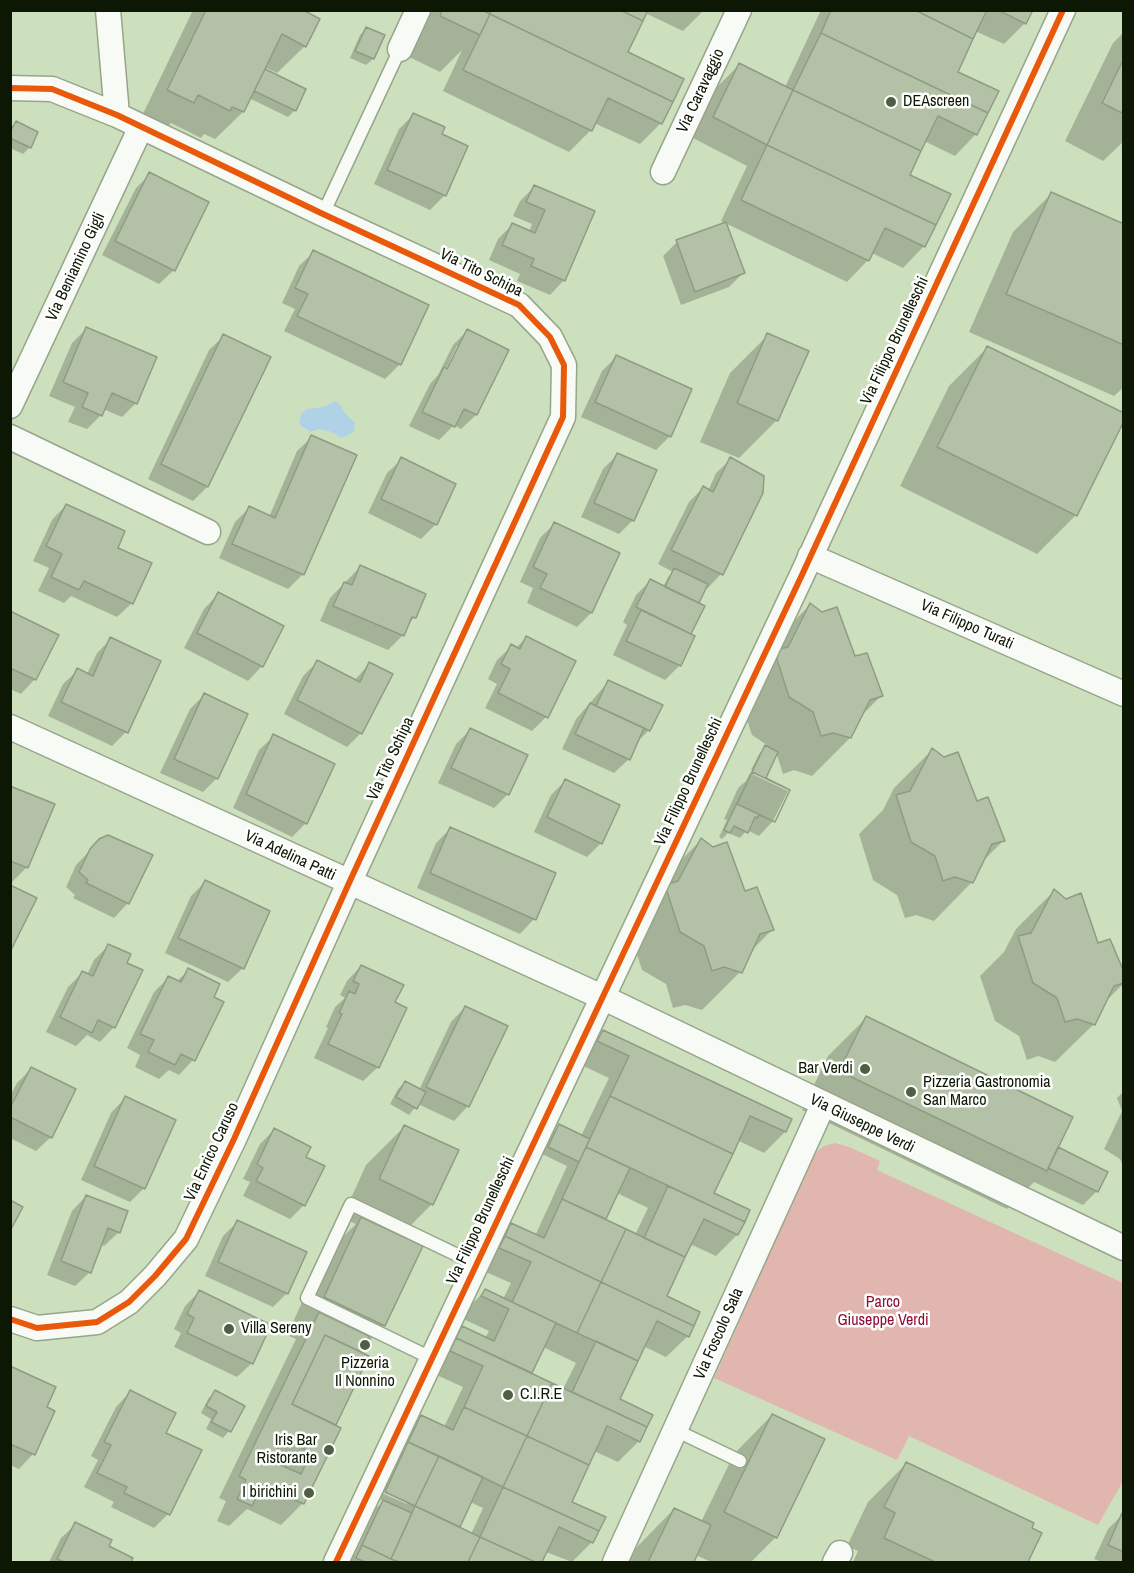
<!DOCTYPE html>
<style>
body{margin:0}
#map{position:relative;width:1134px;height:1573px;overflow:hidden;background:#cde0be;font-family:"Archivo Narrow",sans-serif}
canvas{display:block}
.frame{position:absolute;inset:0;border:12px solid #0c1803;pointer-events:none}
</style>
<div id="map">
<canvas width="1134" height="1573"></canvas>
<div class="frame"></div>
</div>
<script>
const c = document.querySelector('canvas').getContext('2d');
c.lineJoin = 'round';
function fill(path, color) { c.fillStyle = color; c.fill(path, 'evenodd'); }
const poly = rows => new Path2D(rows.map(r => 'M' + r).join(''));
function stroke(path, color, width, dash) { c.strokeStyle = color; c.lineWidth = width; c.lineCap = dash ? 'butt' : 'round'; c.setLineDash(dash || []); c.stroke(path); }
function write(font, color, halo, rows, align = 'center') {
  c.font = font + ' "Archivo Narrow",sans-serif'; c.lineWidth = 5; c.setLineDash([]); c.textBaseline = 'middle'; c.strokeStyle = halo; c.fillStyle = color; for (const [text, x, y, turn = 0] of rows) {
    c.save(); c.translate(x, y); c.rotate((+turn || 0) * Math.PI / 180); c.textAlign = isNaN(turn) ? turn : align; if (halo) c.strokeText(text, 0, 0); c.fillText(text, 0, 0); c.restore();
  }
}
fill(poly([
 [835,1143,849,1147,880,1161,877,1170,1123,1283,1123,1481,1098,1525,909,1436,897,1460,714,1378,814,1154,824,1146]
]), '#e0b6ae');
fill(poly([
 [335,401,340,404,345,413,355,423,354,432,342,438,329,431,318,429,311,432,301,426,299,421,302,413,307,409,323,407]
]), '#b0d2e7');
fill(poly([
 [193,10,299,10,305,46,277,73,264,67,263,70,304,90,295,110,288,117,249,98,243,112,215,139,204,134,201,138,171,123,165,130,141,118],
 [424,10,704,10,683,31,645,13,626,53,661,123,640,144,594,123,591,130,569,152,443,91,462,50,440,72,403,54],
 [821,10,1031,10,1025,23,1004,44,975,31,956,72,976,134,955,156,924,141,908,175,924,246,903,268,872,253,868,260,847,282,721,221,747,166,693,138,718,86,739,65,785,87],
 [366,29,373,59,366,65,350,58,360,35],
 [1124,32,1124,141,1103,161,1065,141,1113,43],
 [413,115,440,135,445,195,430,210,374,184,399,129],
 [16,123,30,147,23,154,10,148,10,128],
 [150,174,174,270,159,284,102,255,136,188],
 [534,187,593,212,564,280,550,295,517,281,520,274,489,260,498,239,512,225,529,232,532,224,513,216,520,201],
 [1051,194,1124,226,1124,387,1114,396,969,332,1013,232],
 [677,242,743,273,729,287,681,305,663,256],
 [314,252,400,364,385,379,284,331,295,309,282,303,299,266],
 [86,329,136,403,122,417,103,409,101,415,87,429,68,422,75,407,49,396,72,343],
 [467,331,507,350,476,415,461,429,454,425,439,440,409,426,430,384,438,375,453,345],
 [457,346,460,346,445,376,443,375],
 [768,335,777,420,739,458,700,442,730,373],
 [224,336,269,358,207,487,193,501,148,479,209,350],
 [987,348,1124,418,1076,515,1037,554,900,486,949,386],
 [616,357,670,436,656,450,581,417,602,371],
 [312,437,355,456,303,574,288,589,219,558,235,522,249,508,269,517,297,451],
 [617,455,633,520,619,534,581,517,603,469],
 [402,459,454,485,436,524,421,539,368,513,387,473],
 [731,459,762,476,761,493,721,574,707,589,704,587,696,603,703,607,689,635,693,637,679,666,665,680,613,655,627,625,623,622,636,595,650,581,663,587,668,577,673,572,658,564,689,502,703,488,708,491,716,473],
 [66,505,116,548,132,603,117,617,71,596,64,603,38,591,49,568,33,561,52,520],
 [554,524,591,613,577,627,527,603,533,588,520,582,540,538],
 [360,567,415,617,407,625,402,636,388,650,320,621,330,598],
 [218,594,262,666,248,681,184,648,204,609],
 [810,605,882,695,860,717,850,738,812,776,794,770,783,774,776,752,764,776,751,770,759,754,767,745,752,735,737,690,772,643],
 [10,612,35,679,21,694,10,689],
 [526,638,546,717,532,731,485,708,497,684,488,679,497,660,512,646,516,648],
 [111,639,126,732,112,746,48,716,63,684,78,670,87,674,97,653],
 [317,662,354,681,369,664,361,733,347,747,284,714,303,676],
 [608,682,649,730,635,744,629,759,614,773,562,749,576,719],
 [204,695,217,778,203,792,160,773,190,709],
 [470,730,508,794,494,808,438,783,456,744],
 [274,736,306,823,292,837,233,808,259,750],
 [932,750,1004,840,982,862,972,882,934,921,916,915,905,918,897,895,873,880,859,834,883,810,894,788],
 [750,773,788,791,773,821,759,836,747,830,740,838,728,833,722,839,719,837,727,820,724,819,738,788,746,781],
 [565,781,601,843,587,857,534,832,551,795],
 [10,787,53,805,26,868,12,882,10,881],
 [451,828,554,874,534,919,520,934,417,888,436,843],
 [100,840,151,856,128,903,114,918,73,898,75,895,66,887,76,865],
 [701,840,772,930,750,952,740,972,702,1010,685,1005,673,1008,666,984,642,970,627,924,663,878],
 [205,882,243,968,228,982,165,953,191,896],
 [1054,891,1124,976,1124,983,1103,1004,1094,1024,1055,1062,1038,1056,1027,1060,1019,1036,995,1021,980,976,1004,952,1016,929],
 [109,945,125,963,114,1027,100,1042,87,1035,76,1046,46,1032,68,987,82,973,87,975,94,960],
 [361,966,393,1003,378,1067,363,1081,314,1058,328,1028,326,1027,335,1007,345,998,340,995,347,981],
 [189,970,212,998,222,1003,193,1060,179,1075,169,1070,159,1079,135,1067,140,1055,127,1048,154,992,168,978,176,982],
 [465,1007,468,1106,454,1121,418,1104,409,1115,390,1104,398,1089,405,1082,419,1090,451,1022],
 [866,1018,1097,1191,1083,1205,1034,1182,1007,1209,802,1110,828,1056],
 [603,1032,790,1120,785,1132,764,1153,737,1140,712,1193,744,1221,737,1235,716,1256,690,1244,665,1297,688,1336,666,1357,643,1346,618,1400,651,1415,639,1441,618,1462,594,1451,570,1502,592,1542,572,1562,546,1552,541,1562,347,1562,355,1554,376,1508,384,1501,379,1499,382,1493,407,1504,407,1501,383,1490,394,1466,388,1463,400,1438,422,1417,444,1427,463,1387,430,1372,441,1349,462,1328,485,1338,489,1331,461,1318,464,1312,485,1291,503,1299,511,1283,479,1269,490,1246,511,1225,535,1236,567,1166,542,1154,552,1133,559,1126,581,1136,609,1078,577,1063,582,1053],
 [617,1193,648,1208,635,1235,604,1220],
 [543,1347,576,1363,563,1389,530,1374],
 [601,1422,632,1436,632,1439,600,1424],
 [470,1502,483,1508,471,1534,458,1528],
 [31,1069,51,1137,36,1151,10,1138,10,1096,17,1083],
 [1124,1091,1124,1168,1120,1159,1104,1149,1122,1111,1117,1098],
 [125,1098,144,1188,130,1202,81,1180,111,1113],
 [405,1126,432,1204,399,1237,384,1325,358,1353,367,1357,333,1426,339,1428,302,1504,281,1525,247,1509,229,1526,217,1521,226,1501,219,1498,296,1339,287,1335,323,1257,356,1224,342,1218,366,1165],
 [274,1130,304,1157,304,1205,290,1219,243,1196,250,1182,243,1179,260,1144],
 [86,1196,119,1232,104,1246,100,1244,90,1272,75,1286,47,1275,72,1211],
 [237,1222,287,1293,273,1307,205,1276,223,1236],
 [199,1292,252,1363,237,1377,174,1347,181,1333,174,1329,185,1306],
 [10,1367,45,1408,53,1411,33,1454,19,1469,10,1465],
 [130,1392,164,1433,168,1514,154,1528,111,1507,114,1502,84,1487,98,1460,91,1456,116,1407],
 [215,1392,229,1431,223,1438,206,1429,211,1419,201,1413,208,1399],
 [772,1415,776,1537,751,1562,711,1562,696,1555,693,1562,629,1562,636,1548,674,1509,701,1522,734,1454],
 [906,1464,1040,1533,1027,1562,853,1562,858,1551,847,1546,868,1502],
 [1124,1509,1124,1562,1102,1562,1094,1559,1108,1529,1120,1517],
 [76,1524,107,1547,131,1559,129,1562,49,1562,61,1538]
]), '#0003');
const building = poly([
 [206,10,303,10,320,19,306,47,282,34,244,112,232,107,230,111,198,95,194,103,167,90,206,10],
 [442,10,482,10,490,14,480,35,440,16,442,10],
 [491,10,620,10,643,21,628,52,684,79,673,102,490,14,491,10],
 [620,10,648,10,643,21,620,10],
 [831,10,915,10,973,39,958,72,999,91,988,113,821,33,831,10],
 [915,10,987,10,973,39,915,10],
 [998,10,1033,10,1026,24,998,10],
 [490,14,673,102,662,124,608,98,592,131,463,70,490,14],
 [366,27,385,35,374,59,355,51,366,27],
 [821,33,988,113,977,135,938,116,921,151,793,90,821,33],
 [1124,58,1124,114,1102,103,1124,58],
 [739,63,793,90,767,145,713,117,739,63],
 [265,69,306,89,296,111,254,91,265,69],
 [793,90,921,151,910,175,951,194,936,225,767,145,793,90],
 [413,113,445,127,442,134,468,146,446,196,387,170,413,113],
 [16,121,38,132,31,148,10,138,10,132,16,121],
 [767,145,936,225,925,247,885,228,869,261,741,200,767,145],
 [149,172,209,202,175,271,115,241,149,172],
 [534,185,595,211,565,281,531,266,534,259,502,245,512,223,535,233,545,210,526,202,534,185],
 [1051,192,1124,224,1124,345,1006,294,1051,192],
 [726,222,745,273,695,292,676,240,726,222],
 [313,250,429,305,401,365,297,316,308,294,295,288,313,250],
 [86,327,157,357,137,404,112,393,102,416,82,407,88,393,63,382,86,327],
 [467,329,509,350,477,415,464,409,455,427,422,412,444,367,447,369,467,329],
 [767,333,809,351,778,421,737,403,767,333],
 [223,334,271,357,208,487,161,464,223,334],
 [987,346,1124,413,1124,421,1077,516,937,447,987,346],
 [616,355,692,389,671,437,595,402,616,355],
 [311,435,357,455,304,575,232,544,249,506,275,518,311,435],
 [617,453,657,470,634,521,594,503,617,453],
 [401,457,456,484,437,525,381,499,401,457],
 [730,457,764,476,763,493,723,575,671,550,703,486,713,492,730,457],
 [66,504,125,531,118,548,152,563,133,604,84,581,79,590,51,577,62,554,46,546,66,504],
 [554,522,620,553,592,613,540,588,547,574,533,567,554,522],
 [360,565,426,594,416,618,412,617,404,636,333,606,344,582,352,585,360,565],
 [674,568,708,584,699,603,665,587,674,568],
 [650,579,705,606,691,634,636,607,650,579],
 [218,592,284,626,263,667,197,633,218,592],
 [810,603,822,612,837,607,855,656,867,653,883,696,870,700,851,738,833,733,821,736,813,712,789,697,774,650,788,647,810,603],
 [641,610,695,636,681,666,626,641,641,610],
 [10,611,59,635,36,680,10,668,10,611],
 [526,636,576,661,548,718,498,693,510,669,501,664,511,644,520,649,526,636],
 [110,637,161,661,128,733,61,702,77,668,93,676,110,637],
 [317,660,360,682,369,662,393,674,362,734,297,700,317,660],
 [608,680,663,705,650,731,596,706,608,680],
 [204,693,248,714,218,779,174,759,204,693],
 [590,703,644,728,630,760,575,734,590,703],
 [470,728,528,755,509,795,451,768,470,728],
 [273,734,335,764,307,824,246,794,273,734],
 [765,745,778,752,766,778,790,790,775,822,759,815,757,818,755,817,748,833,734,826,730,833,724,830,765,745],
 [932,748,944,757,958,752,977,801,988,797,1005,841,992,844,973,883,955,877,943,881,935,856,911,842,896,795,910,791,932,748],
 [752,772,790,790,775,822,737,804,752,772],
 [565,779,620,805,602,844,547,817,565,779],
 [10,786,55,804,28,868,10,861,10,786],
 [450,827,556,873,536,920,430,873,450,827],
 [108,835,153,855,129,904,86,883,88,880,79,872,90,849,99,839,108,835],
 [701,838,713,847,727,842,745,891,757,887,774,930,760,934,742,973,724,967,712,971,704,946,680,932,665,885,678,881,701,838],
 [205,880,270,911,244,969,178,938,205,880],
 [10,885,37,898,10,952,10,885],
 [1054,889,1066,899,1081,893,1098,943,1110,939,1124,972,1124,983,1114,986,1095,1025,1077,1019,1065,1022,1057,998,1033,983,1018,936,1031,933,1054,889],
 [108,944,131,954,127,963,143,970,115,1028,98,1020,92,1033,60,1017,82,971,93,976,108,944],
 [361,965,404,985,395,1002,407,1008,379,1068,328,1044,342,1014,339,1013,349,991,355,994,359,984,353,981,361,965],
 [188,968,220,984,214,997,224,1002,195,1061,181,1054,175,1065,148,1052,154,1040,140,1034,168,976,181,982,188,968],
 [465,1006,508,1026,469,1107,426,1087,465,1006],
 [866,1016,1073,1117,1047,1171,839,1071,866,1016],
 [603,1030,792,1119,786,1132,750,1116,733,1154,610,1096,629,1056,597,1041,603,1030],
 [31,1067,76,1089,52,1138,10,1117,10,1108,31,1067],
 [405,1081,426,1092,417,1109,396,1097,405,1081],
 [125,1096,176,1120,145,1189,94,1166,125,1096],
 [610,1096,733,1154,714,1193,750,1210,745,1222,586,1147,610,1096],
 [559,1124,590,1139,579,1162,548,1147,559,1124],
 [404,1125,459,1150,433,1205,379,1179,404,1125],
 [274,1128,311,1147,306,1157,325,1166,305,1206,256,1181,263,1168,257,1164,274,1128],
 [586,1147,630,1168,606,1219,562,1199,586,1147],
 [1058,1147,1108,1172,1098,1192,1048,1168,1058,1147],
 [668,1186,745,1222,738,1235,704,1219,685,1257,644,1238,668,1186],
 [86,1195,128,1211,120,1233,108,1228,91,1273,61,1261,86,1195],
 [562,1199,626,1229,601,1282,505,1236,511,1223,544,1238,562,1199],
 [10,1200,23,1207,10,1231,10,1200],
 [361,1217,423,1246,385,1326,324,1297,361,1217],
 [237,1220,307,1252,288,1294,218,1262,237,1220],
 [626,1229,685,1257,667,1296,700,1312,694,1326,601,1282,626,1229],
 [505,1236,601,1282,577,1333,512,1302,531,1262,499,1248,505,1236],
 [601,1282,694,1326,689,1337,657,1321,638,1361,577,1333,601,1282],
 [485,1289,556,1323,532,1373,456,1338,462,1326,494,1341,509,1309,481,1296,485,1289],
 [199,1290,271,1325,253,1364,187,1333,194,1318,187,1314,199,1290],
 [319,1312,369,1336,361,1352,325,1335,292,1404,341,1428,304,1504,262,1485,252,1506,237,1499,246,1480,239,1476,319,1312],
 [325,1335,369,1356,336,1425,292,1404,325,1335],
 [456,1338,552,1383,527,1436,464,1407,483,1366,450,1351,456,1338],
 [596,1341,638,1361,620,1399,653,1415,647,1427,572,1392,596,1341],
 [10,1366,56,1387,47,1407,55,1411,35,1455,10,1444,10,1366],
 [552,1383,647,1427,640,1442,607,1426,589,1465,527,1436,552,1383],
 [130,1390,176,1413,166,1433,202,1450,170,1515,124,1493,127,1487,97,1473,111,1445,104,1442,130,1390],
 [215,1390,245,1406,231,1432,211,1422,217,1412,206,1406,215,1390],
 [464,1407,527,1436,503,1487,408,1442,421,1415,453,1430,464,1407],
 [772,1414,825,1439,777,1538,724,1512,772,1414],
 [527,1436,589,1465,572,1502,606,1517,599,1531,503,1487,527,1436],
 [282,1439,311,1452,301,1474,272,1461,282,1439],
 [408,1442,439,1456,415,1506,385,1492,408,1442],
 [439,1456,483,1477,460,1527,415,1506,439,1456],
 [906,1462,1034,1523,1032,1528,1042,1533,1028,1562,935,1562,884,1538,895,1513,884,1507,906,1462],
 [503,1487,599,1531,593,1543,559,1527,542,1562,535,1562,480,1537,503,1487],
 [383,1500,412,1513,391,1559,362,1545,383,1500],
 [415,1506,480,1537,468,1562,399,1562,391,1559,415,1506],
 [674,1508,711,1525,694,1562,648,1562,674,1508],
 [1122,1513,1124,1513,1124,1552,1108,1545,1122,1513],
 [75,1522,112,1540,109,1546,133,1558,131,1562,64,1562,57,1559,75,1522],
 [480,1537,535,1562,468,1562,480,1537],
 [362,1545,391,1559,399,1562,365,1562,356,1558,362,1545]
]);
fill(building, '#b3c2a7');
stroke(building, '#8e9c83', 1.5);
const lane = poly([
 [323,214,400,49],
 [431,1358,307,1298,351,1204,476,1264],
 [675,1430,740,1461]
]);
const street = poly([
 [108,10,117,115],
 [400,49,418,10],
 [10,88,52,89,117,115,323,214,519,305,550,337,564,365,563,417,349,883,234,1139,186,1239,155,1276,129,1302,97,1322,37,1328,10,1319],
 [663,172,739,10],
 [10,406,141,127],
 [10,437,208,532],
 [810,556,1124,694],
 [10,727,602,997,1124,1248],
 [336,1562,801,577,1063,10],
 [615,1562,823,1105],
 [835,1562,840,1553]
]);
stroke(lane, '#97a58b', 15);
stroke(street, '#97a58b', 27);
stroke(lane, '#f8faf5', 12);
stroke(street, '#f8faf5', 24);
stroke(poly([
 [10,88,52,89,117,115,323,214,519,305,550,337,564,365,563,417,349,883,234,1139,186,1239,155,1276,129,1302,97,1322,37,1328,10,1319],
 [336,1562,801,577,1063,10]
]), '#e8590c', 6);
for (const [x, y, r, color] of [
 [891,102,6,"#505e44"],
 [865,1069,6,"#505e44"],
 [911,1092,6,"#505e44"],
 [229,1329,6,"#505e44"],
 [365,1345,6,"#505e44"],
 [508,1395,6,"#505e44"],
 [329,1450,6,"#505e44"],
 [309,1493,6,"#505e44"]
]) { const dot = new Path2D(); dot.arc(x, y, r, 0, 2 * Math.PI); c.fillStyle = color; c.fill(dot); stroke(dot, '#fff', 2); }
write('16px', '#0c1803', '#fff', [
 ["Via Caravaggio",701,91,-65],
 ["Via Beniamino Gigli",76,267,-65],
 ["Via Tito Schipa",481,273,26],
 ["Via Filippo Brunelleschi",895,341,-65],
 ["Via Filippo Turati",967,625,24],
 ["Via Tito Schipa",391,759,-65],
 ["Via Filippo Brunelleschi",689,782,-65],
 ["Via Adelina Patti",290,856,25],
 ["Via Giuseppe Verdi",862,1124,26],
 ["Via Enrico Caruso",212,1152,-65],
 ["Via Filippo Brunelleschi",481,1221,-65],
 ["Via Foscolo Sala",719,1334,-66]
]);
write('16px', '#0c1803', '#fff', [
 ["DEAscreen",903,102],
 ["Bar Verdi",853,1069,"right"],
 ["Pizzeria Gastronomia",923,1083],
 ["San Marco",923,1101],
 ["Villa Sereny",241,1329],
 ["Pizzeria",365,1364,"center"],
 ["Il Nonnino",365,1382,"center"],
 ["C.I.R.E",520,1395],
 ["Iris Bar",317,1441,"right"],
 ["Ristorante",317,1459,"right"],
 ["I birichini",297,1493,"right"]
], 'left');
write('16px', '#8e0e36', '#fff', [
 ["Parco",883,1303],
 ["Giuseppe Verdi",883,1321]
]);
</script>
